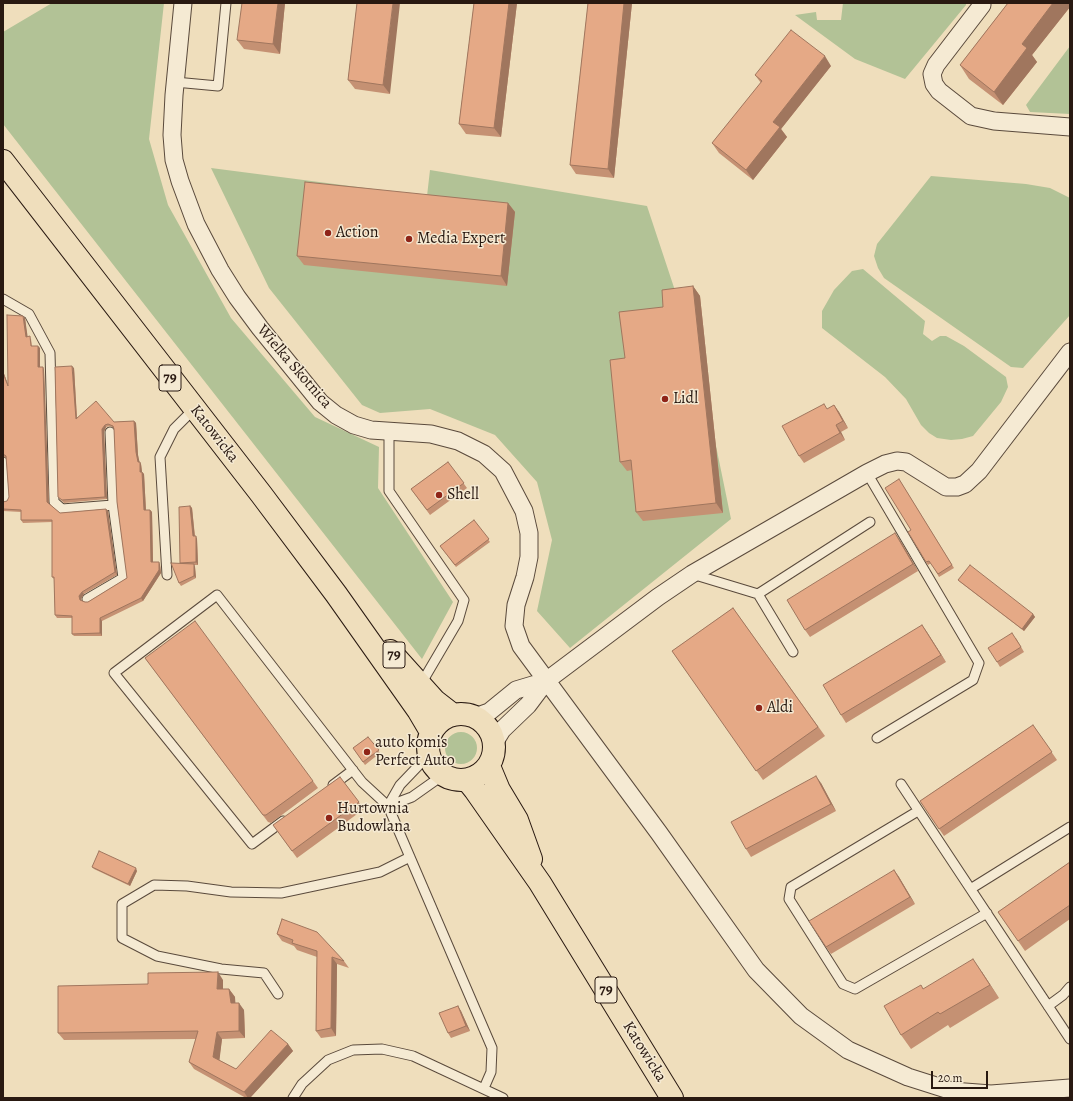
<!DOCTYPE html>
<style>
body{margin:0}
#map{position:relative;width:1073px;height:1101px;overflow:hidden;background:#efdebc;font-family:Alegreya,serif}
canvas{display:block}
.frame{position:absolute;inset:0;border:4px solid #291911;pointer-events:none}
.scale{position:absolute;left:931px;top:1071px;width:57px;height:18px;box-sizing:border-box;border:2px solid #291911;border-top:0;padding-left:5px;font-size:12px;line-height:14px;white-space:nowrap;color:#291911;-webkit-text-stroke:3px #f5ead3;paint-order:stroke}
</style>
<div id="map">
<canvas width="1073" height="1101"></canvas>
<div class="frame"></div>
<div class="scale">20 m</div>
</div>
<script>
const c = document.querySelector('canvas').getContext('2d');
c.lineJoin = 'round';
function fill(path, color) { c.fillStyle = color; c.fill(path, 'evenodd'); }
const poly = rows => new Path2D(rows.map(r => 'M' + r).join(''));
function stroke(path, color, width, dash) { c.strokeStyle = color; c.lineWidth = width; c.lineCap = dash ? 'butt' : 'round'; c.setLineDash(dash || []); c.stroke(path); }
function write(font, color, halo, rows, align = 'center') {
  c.font = font + ' Alegreya,serif'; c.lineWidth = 3; c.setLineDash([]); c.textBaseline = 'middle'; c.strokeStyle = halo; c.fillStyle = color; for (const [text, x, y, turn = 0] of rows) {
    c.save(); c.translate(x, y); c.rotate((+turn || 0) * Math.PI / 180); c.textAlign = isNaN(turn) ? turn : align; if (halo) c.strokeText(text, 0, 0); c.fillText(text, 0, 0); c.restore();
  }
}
fill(poly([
 [52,3,164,3,149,139,168,205,231,318,315,417,379,447,378,488,453,602,422,659,3,124,3,32],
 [843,3,966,3,966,5,905,79,855,59,795,15,816,12,817,20,841,20],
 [1070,46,1070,114,1030,112,1026,105],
 [211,168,427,196,430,170,647,206,699,363,731,519,570,648,537,611,552,540,537,482,495,435,430,409,380,413,362,405,269,288],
 [931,176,1026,184,1050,188,1070,198,1070,315,1023,368,1011,367,884,278,878,268,874,256,877,244],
 [863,269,925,321,923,334,932,341,940,336,946,336,964,346,1006,377,1008,387,1001,402,973,436,962,439,951,440,937,438,929,433,921,425,906,399,885,377,822,328,822,311,834,290,852,271],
 '445 748a16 16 0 1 1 32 0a16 16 0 1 1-32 0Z'
]), '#b2c296');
const lane = poly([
 [175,82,218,86,226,3],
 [3,299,29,314,50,353,54,502,62,509,113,505,110,432],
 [389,433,389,491,464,600,458,621,421,684],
 [3,462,5,499],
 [867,473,979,663,973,680,877,738],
 [692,574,758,594,793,652],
 [167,575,160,457,174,429,194,409],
 [758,594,870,522],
 [87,599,123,578,113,505],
 [901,784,1070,1039],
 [333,785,353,770],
 [388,806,400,785,422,762,428,750],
 [388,806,412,797,436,780,447,778],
 [918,811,791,887,789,899,843,984,855,989,987,913],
 [283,821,252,844,114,673,217,595,362,782,388,806,492,1048,491,1072,484,1088],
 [972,888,1070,827],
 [278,994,264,973,221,969,157,956,122,938,122,904,154,885,187,886,231,892,281,893,380,872,410,857],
 [1048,1006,1063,995,1070,987],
 [293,1098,302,1084,328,1060,353,1050,382,1049,413,1056,503,1098]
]);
const street = poly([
 [183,3,174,95,172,135,174,160,180,181,196,224,220,270,237,297,260,328,320,402,336,415,354,425,371,430,431,434,458,441,484,454,503,471,524,511,529,533,529,557,525,577,516,605,514,626,521,646,659,833,756,970,801,1016,848,1050,908,1077,952,1091,991,1094,1070,1088],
 [982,5,936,65,932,74,934,84,939,91,971,116,994,121,1070,127],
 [475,717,489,712,516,690,546,681],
 [494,743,502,730,528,705,546,681,658,597,692,574,867,473,885,464,897,461,906,462,946,487,957,487,965,484,979,471,1070,352]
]);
const primary = poly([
 [3,161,261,494,336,594,418,710,431,732],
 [390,651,435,701,453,715],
 '428 747a33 33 0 1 1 66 0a33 33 0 1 1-66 0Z',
 [489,766,499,790,517,820,531,859],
 [467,780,475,790,540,883,672,1098]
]);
stroke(lane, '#5a4a3c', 11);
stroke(street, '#5a4a3c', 19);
stroke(primary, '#291911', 24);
stroke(lane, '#f5ead3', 9);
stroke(street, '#f5ead3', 17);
stroke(primary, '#efdebc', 22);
fill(poly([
 [285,3,280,54,244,49,237,40],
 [357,3,390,94,355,89,348,80],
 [474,3,517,3,501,137,466,134,459,124],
 [588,3,632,3,614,178,576,174,570,165],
 [1006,3,1070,3,1070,7,1032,55,1037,62,1003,105,969,79,960,65,1007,4],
 [831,66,781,129,787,137,753,180,719,153,712,143,761,83,755,75],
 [508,203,515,212,507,286,304,265,297,256],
 [693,286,700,296,723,513,643,521,636,512,632,470,627,471,620,462,625,358,663,307],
 [25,318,27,337,31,339,32,346,40,348,40,367,43,367,44,370,49,504,60,513,106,509,108,511,117,575,84,594,81,599,82,601,85,602,88,602,127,578,114,428,110,426,106,427,104,432,107,499,64,503,58,497,74,368,77,417,114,422,134,421,136,423,138,455,139,462,141,464,142,472,144,474,146,510,150,510,152,512,153,562,159,562,160,565,161,573,143,601,102,621,102,636,74,636,72,634,72,618,57,618,55,615,54,579,52,577,52,522,23,523,21,520,21,512,3,511,3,502,7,501,9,497,6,458,3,456,3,371,8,384],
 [834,405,839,412,848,428,841,432,845,440,804,463,799,456,828,409],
 [448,462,467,488,430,515,411,489],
 [899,479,954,568,939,577,931,563,928,565,926,562,911,530],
 [190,506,192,508,195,536,197,539,198,565,194,565,195,567,196,578,181,586,179,583,180,563],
 [474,520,490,542,456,567,440,546],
 [900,540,918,571,810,637,805,630],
 [958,580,1033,614,1035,617,1024,631,960,582],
 [733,608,825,736,763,780,672,651],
 [922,625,946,662,846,723,841,715],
 [1016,638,1024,652,1000,667,997,662],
 [145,658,313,781,318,788,271,823,268,822],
 [1033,725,1057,760,944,836,920,801],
 [368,737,380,753,365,765,353,748],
 [340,777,364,809,297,858,273,825],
 [821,783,836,811,751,857,746,849],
 [1070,862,1070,919,1025,951,998,912],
 [92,867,137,871,130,886,94,869],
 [894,870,899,877,915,904,831,954,826,947],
 [282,919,344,961,349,968,337,964,336,1036,321,1038,316,1031,317,957,297,950,294,946,282,941,277,934],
 [982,972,999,998,950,1028,948,1025,911,1049,901,1035,924,989],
 [223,980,223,989,229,989,235,997,235,1003,244,1010,245,1038,222,1039,219,1060,236,1069,288,1044,293,1051,250,1098,246,1098,194,1069,189,1062,196,1039,64,1040,58,1033,148,984],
 [458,1006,461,1011,470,1031,451,1038,448,1033]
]), '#c59173');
fill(poly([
 [278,3,285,3,280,54,273,44],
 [393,3,400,3,390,94,383,85],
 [509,3,517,3,501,137,494,128],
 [624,3,632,3,614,178,608,169],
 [1053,3,1070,3,1070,7,1032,55,1037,62,1003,105,994,92,1022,44],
 [825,56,831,66,781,129,787,137,753,180,746,170,773,122],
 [508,203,515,212,507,286,501,276],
 [693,286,700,296,723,513,716,503],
 [23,316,25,318,28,339,26,337],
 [38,346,40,348,40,370,38,367],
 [72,366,74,368,77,421,76,419],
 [43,367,44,370,49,505,47,502],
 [3,371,9,388,8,386,3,373],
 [834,405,839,412,848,428,843,421],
 [134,421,136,423,138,455,140,464,140,462,141,464,142,472,144,474,146,512,144,510,140,472,136,452],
 [105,425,106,427,104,432,107,499,105,497,102,429],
 [836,425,841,432,845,440,840,433],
 [190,506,192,508,195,539,193,536],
 [106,509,108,511,117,575,115,572],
 [150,510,152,512,153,565,151,562],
 [895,533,900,540,918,571,913,564],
 [196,536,197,539,198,565,196,562],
 [159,562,160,565,161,573,143,601,141,598],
 [194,564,195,567,196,578,194,576],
 [82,592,84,594,81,599,82,602,80,600,79,596],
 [1033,614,1035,617,1024,631,1022,629],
 [100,618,102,621,102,636,100,633],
 [922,625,927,632,946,662,941,655],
 [816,776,821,783,836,811,831,804],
 [136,868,137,871,130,886,128,884],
 [894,870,899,877,915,904,910,897],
 [332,957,337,964,336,1036,331,1028],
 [973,959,982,972,999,998,990,985],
 [218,972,223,980,223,997,217,989],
 [229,989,235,997,236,1011,231,1003],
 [239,1003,244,1010,245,1038,239,1031],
 [458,1006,461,1011,470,1031,466,1026],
 [217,1032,222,1039,219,1064,213,1057],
 [288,1044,293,1051,250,1098,248,1098,244,1092]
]), '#a0765e');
const building = poly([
 [242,3,278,3,273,44,237,40,242,3],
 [357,3,393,3,383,85,348,80,357,3],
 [474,3,509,3,494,128,459,124,474,3],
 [588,3,624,3,608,169,570,165,588,3],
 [1008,3,1053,3,1022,44,1027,48,994,92,960,65,1008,3],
 [791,30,825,56,773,122,780,127,746,170,712,143,762,81,755,75,791,30],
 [305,182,508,203,501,276,297,256,305,182],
 [693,286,716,503,636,512,631,460,620,462,610,360,625,358,619,312,663,307,662,290,693,286],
 [7,315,23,316,26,337,30,336,31,346,38,346,38,367,43,367,47,502,60,513,106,509,115,572,82,592,79,596,80,600,85,602,88,602,127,578,117,502,114,429,113,426,108,424,105,425,102,429,105,497,62,500,58,497,55,367,72,366,76,419,96,401,114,422,134,421,136,452,138,462,140,462,140,472,142,472,144,510,150,510,151,562,159,562,159,570,141,598,100,618,100,633,72,634,72,616,55,615,54,577,52,577,52,520,21,520,21,510,3,509,3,502,7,501,9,497,6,456,3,454,3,373,8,386,7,315],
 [824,404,827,409,834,405,843,421,836,425,840,433,799,456,782,426,824,404],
 [448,462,464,483,427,510,411,489,448,462],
 [899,479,952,565,938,574,929,561,926,562,908,532,911,530,885,488,899,479],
 [190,506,193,536,196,536,196,562,180,563,179,507,190,506],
 [474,520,489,539,455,565,440,546,474,520],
 [895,533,913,564,805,630,787,600,895,533],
 [171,563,194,564,194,576,179,583,171,563],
 [970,565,1033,614,1022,629,958,580,970,565],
 [733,608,818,727,756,771,672,651,733,608],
 [195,621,313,781,266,815,263,815,145,658,195,621],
 [922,625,941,655,841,715,823,685,922,625],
 [1012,633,1021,647,997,662,988,648,1012,633],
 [1033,725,1052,752,939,829,920,801,1033,725],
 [368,737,379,750,363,762,353,748,368,737],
 [816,776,831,804,746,849,731,822,816,776],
 [340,777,359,802,292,851,273,825,340,777],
 [99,851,136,868,128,884,92,867,99,851],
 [1070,862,1070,905,1018,941,998,912,1070,862],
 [894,870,910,897,826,947,809,921,894,870],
 [282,919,317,932,344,961,332,957,331,1028,316,1031,317,951,292,943,293,940,277,934,282,919],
 [973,959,990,985,940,1014,938,1012,901,1035,884,1006,921,985,923,989,973,959],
 [218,972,217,989,229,989,231,1003,239,1003,239,1031,217,1032,213,1057,236,1069,271,1030,288,1044,244,1092,189,1062,198,1031,58,1033,58,986,148,984,148,973,218,972],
 [458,1006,466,1026,448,1033,439,1013,458,1006]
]);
fill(building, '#e5a986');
stroke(building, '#a0765e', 1);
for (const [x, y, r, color] of [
 [328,233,4,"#8f2418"],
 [409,239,4,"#8f2418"],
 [665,399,4,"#8f2418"],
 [439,495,4,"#8f2418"],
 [759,708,4,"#8f2418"],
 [367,752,4,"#8f2418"],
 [329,818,4,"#8f2418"]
]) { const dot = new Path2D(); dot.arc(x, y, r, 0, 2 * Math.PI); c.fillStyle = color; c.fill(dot); stroke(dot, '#f5ead3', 1.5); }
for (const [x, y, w] of [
 [170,378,22],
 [394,655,22],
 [606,990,22]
]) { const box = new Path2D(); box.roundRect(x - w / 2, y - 13, w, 26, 3); c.fillStyle = '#f5ead3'; c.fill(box); stroke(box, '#291911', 1); }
write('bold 15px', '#291911', null, [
 ["79",170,378],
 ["79",394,655],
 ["79",606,990]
]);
write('16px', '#291911', '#f5ead3', [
 ["Action",336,233],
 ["Media Expert",417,239],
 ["Lidl",673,399],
 ["Shell",447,495],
 ["Aldi",767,708],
 ["auto komis",375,743],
 ["Perfect Auto",375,761],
 ["Hurtownia",337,809],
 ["Budowlana",337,827]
], 'left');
write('16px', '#291911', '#f5ead3', [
 ["Wielka Skotnica",294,367,49],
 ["Katowicka",214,434,52],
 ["Katowicka",644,1052,58]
]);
</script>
